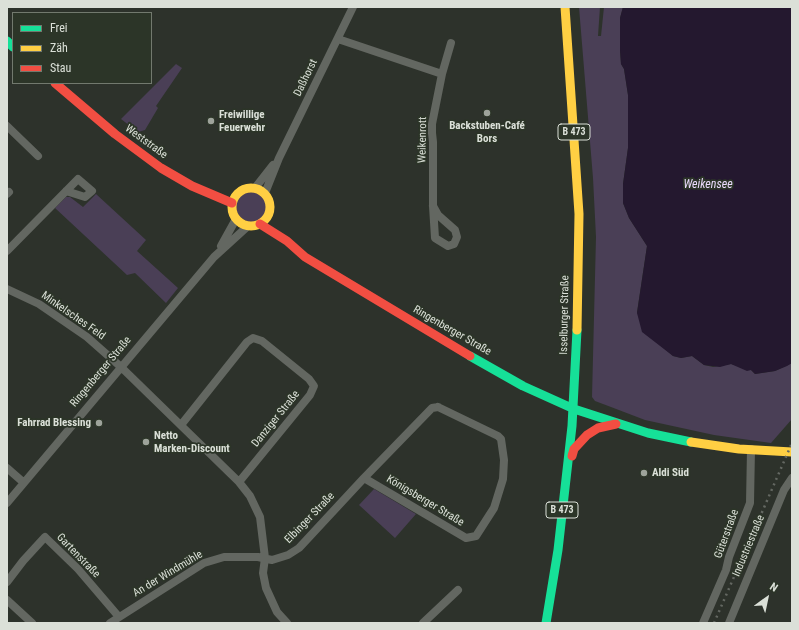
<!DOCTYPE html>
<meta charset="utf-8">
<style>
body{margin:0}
#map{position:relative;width:799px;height:630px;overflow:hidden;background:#2d322b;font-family:"Roboto Condensed",sans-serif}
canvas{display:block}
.frame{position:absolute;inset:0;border:8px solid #dbe0d8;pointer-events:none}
.legend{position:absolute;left:12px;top:12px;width:140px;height:72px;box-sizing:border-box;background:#2c3528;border:1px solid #72796e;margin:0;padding:5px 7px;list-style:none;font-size:12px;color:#dbe0d8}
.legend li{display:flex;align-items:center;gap:8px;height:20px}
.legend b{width:20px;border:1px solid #72796e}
.north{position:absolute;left:747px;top:578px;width:40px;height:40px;-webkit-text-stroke:3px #2c3528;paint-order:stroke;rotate:33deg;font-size:11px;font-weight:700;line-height:16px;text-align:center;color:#dbe0d8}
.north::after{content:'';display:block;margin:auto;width:14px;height:18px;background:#dbe0d8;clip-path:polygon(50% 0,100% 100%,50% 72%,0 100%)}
</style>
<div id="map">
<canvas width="799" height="630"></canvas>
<div class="frame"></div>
<ul class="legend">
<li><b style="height:5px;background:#16e098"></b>Frei</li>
<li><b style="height:5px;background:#ffcf43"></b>Zäh</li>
<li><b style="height:5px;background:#f24e42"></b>Stau</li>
</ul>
<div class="north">N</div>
</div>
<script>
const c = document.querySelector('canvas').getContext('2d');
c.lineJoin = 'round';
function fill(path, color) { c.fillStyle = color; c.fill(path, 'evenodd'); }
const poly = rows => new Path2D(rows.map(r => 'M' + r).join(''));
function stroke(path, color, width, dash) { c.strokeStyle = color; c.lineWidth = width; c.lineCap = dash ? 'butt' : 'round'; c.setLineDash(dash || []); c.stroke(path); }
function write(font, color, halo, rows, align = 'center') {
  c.font = font + ' "Roboto Condensed",sans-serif'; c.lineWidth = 3.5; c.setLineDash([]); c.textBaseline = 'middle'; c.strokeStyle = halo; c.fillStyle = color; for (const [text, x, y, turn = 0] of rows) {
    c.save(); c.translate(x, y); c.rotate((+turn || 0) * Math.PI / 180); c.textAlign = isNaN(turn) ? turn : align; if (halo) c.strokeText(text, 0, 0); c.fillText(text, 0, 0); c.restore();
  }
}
fill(poly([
 [579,7,600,7,598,36,601,36,604,7,623,7,620,18,620,50,621,64,624,69,628,95,628,148,623,184,623,203,629,218,647,246,637,312,646,333,673,356,681,358,692,356,704,365,713,367,731,364,751,370,755,374,775,371,792,363,792,419,771,443,714,435,645,420,611,407,595,401,592,397,596,237,593,178],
 [176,64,182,68,156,106,158,108,145,130,138,132,121,119],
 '236 206a16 16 0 1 1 32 0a16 16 0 1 1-32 0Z',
 [96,194,146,240,137,251,178,288,166,303,135,273,127,275,55,208,66,197,70,197,83,207],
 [374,489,416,514,395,538,359,505]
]), '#4a3f56');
fill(poly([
 [623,7,792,7,792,363,787,366,775,371,755,374,751,370,747,371,731,364,720,367,704,365,692,356,681,358,673,356,642,332,637,313,647,246,629,218,623,203,623,184,628,148,628,95,624,69,621,64,620,50,620,18]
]), '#24182f');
stroke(poly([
 [338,39,442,74],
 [7,126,38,156],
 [255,188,273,165],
 [265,193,279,158,353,7],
 [7,194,9,192],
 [433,206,438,215,455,230,457,237,454,244,448,246,435,238,433,206,433,142,432,133,432,124,442,74,451,43],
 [221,246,236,219],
 [7,251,78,179,92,191,85,197,66,191],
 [7,289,39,304,87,337,121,367,239,482,250,496,260,517,265,558,263,573,266,588,277,612,287,623],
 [438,407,498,436,501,439,504,460,503,479,494,508,476,536,466,538,364,478,432,408,438,407],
 [181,425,247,342,253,338,262,341,309,379,314,386,310,395,239,482],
 [7,468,23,482],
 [7,503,214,257,248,226],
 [7,582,23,561,45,537,78,569,119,617],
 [7,600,32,623],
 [110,623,204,563,224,557,258,557,272,560,288,555,299,548,364,478],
 [423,623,458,590],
 [703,623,726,570,729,557,750,503,751,449],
 [729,623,784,490,792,478]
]), '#636761', 8);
stroke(poly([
 [7,41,13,47],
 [470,356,523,386,574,409,648,433,691,442],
 [546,623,558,550,572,426,577,330]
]), '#16e098', 9);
stroke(poly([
 [565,7,579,214,577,330],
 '232 207a19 19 0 1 1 38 0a19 19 0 1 1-38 0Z',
 [691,442,739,449,792,452]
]), '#ffcf43', 9);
stroke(poly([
 [55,83,115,134,161,168,192,186,232,203],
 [260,224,287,241,305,257,470,356],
 [572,456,574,449,587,435,598,428,616,424]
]), '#f24e42', 9);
stroke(poly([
 [714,623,792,443]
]), '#646862', 2.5, [2, 4]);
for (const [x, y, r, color] of [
 [487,113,4,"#9ea39b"],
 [211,121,4,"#9ea39b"],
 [99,423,4,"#9ea39b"],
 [146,442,4,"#9ea39b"],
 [644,473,4,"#9ea39b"]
]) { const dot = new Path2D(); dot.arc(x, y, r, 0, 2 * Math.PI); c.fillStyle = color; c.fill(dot); stroke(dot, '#2c3528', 1.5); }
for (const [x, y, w] of [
 [574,132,32],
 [562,510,32]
]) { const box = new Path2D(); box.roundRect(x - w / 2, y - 8, w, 16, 3); c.fillStyle = '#2c3528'; c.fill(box); stroke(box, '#dbe0d8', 1); }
write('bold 10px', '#dbe0d8', null, [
 ["B 473",574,132],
 ["B 473",562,510]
]);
write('11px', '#dbe0d8', '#2c3528', [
 ["Daßhorst",306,78,-64],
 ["Weikenrott",423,140,-89],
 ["Weststraße",146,142,36],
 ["Isselburger Straße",565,315,-89],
 ["Minkelsches Feld",73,316,35],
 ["Ringenberger Straße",452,331,30],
 ["Ringenberger Straße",101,372,-50],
 ["Danziger Straße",276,419,-51],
 ["Königsberger Straße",425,501,31],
 ["Elbinger Straße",310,518,-46],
 ["Güterstraße",727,534,-70],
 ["Industriestraße",749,546,-67],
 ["Gartenstraße",78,556,46],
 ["An der Windmühle",168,574,-31]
]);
write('bold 11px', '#dbe0d8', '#2c3528', [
 ["Freiwillige",219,115],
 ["Feuerwehr",219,128],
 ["Backstuben-Café",487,126,"center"],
 ["Bors",487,139,"center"],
 ["Fahrrad Blessing",91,423,"right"],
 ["Netto",154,436],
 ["Marken-Discount",154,449],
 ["Aldi Süd",652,473]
], 'left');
write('italic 12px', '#ecdbfe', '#2c3528', [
 ["Weikensee",708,185]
]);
</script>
